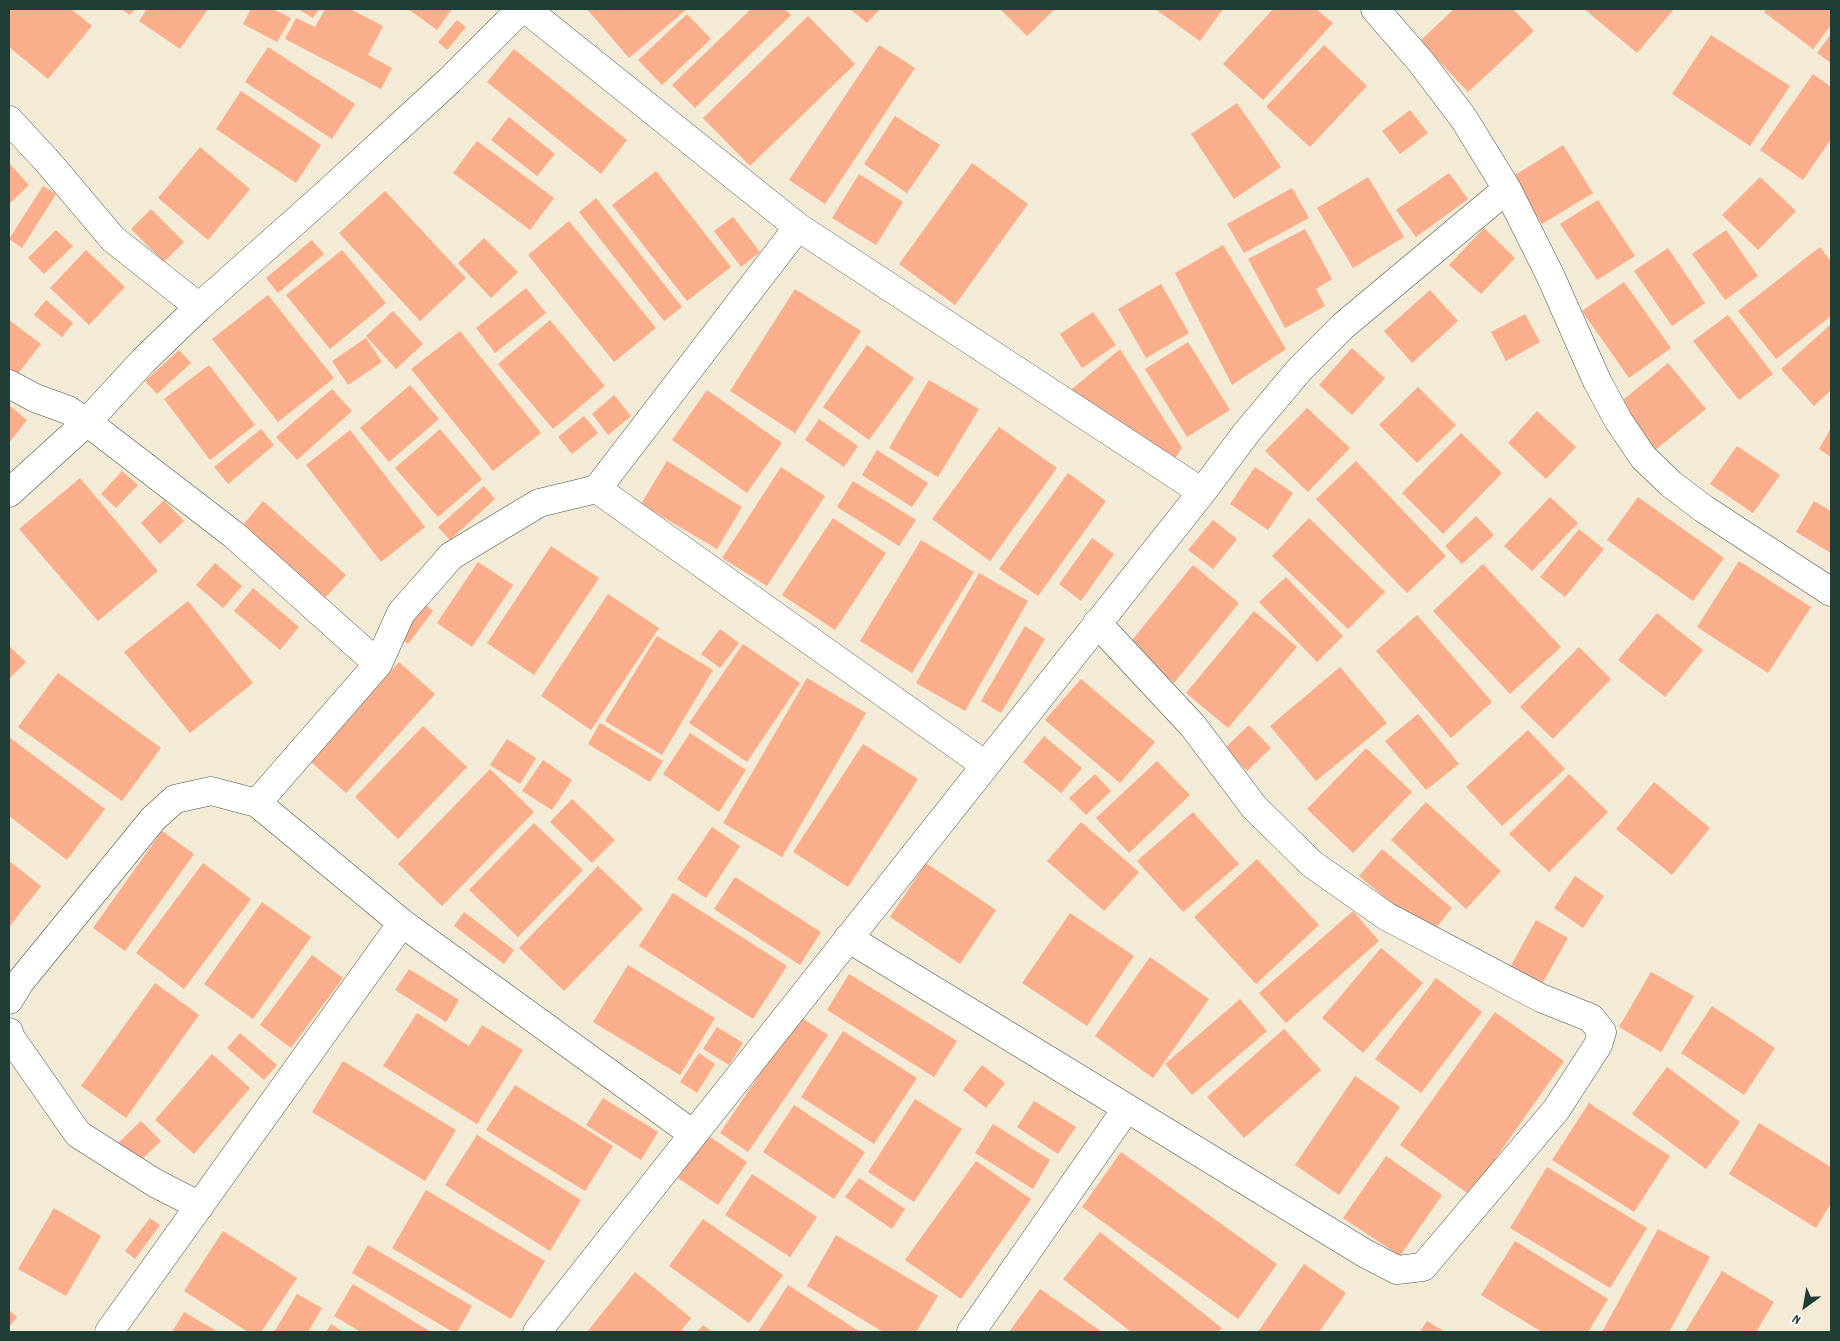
<!DOCTYPE html>
<style>
body{margin:0}
#map{position:relative;width:1840px;height:1341px;overflow:hidden;background:#f3ebd5;font-family:Dekko,sans-serif}
canvas{display:block}
.frame{position:absolute;inset:0;border:10px solid #1f3d34;pointer-events:none}
.north{position:absolute;left:1780px;top:1281px;width:50px;height:50px;-webkit-text-stroke:4px #fff;paint-order:stroke;rotate:212deg;font-size:14px;font-weight:700;line-height:20px;text-align:center;color:#1f3d34}
.north::after{content:'';display:block;margin:auto;width:18px;height:22px;background:#1f3d34;clip-path:polygon(50% 0,100% 100%,50% 72%,0 100%)}
</style>
<div id="map">
<canvas width="1840" height="1341"></canvas>
<div class="frame"></div>
<div class="north">N</div>
</div>
<script>
const c = document.querySelector('canvas').getContext('2d');
c.lineJoin = 'round';
function fill(path, color) { c.fillStyle = color; c.fill(path, 'evenodd'); }
const poly = rows => new Path2D(rows.map(r => 'M' + r).join(''));
function stroke(path, color, width, dash) { c.strokeStyle = color; c.lineWidth = width; c.lineCap = dash ? 'butt' : 'round'; c.setLineDash(dash || []); c.stroke(path); }
fill(poly([
 [9,9,71,9,92,26,48,79,9,47],
 [121,9,135,9,130,15],
 [147,9,208,9,180,49,139,21],
 [251,9,273,9,291,18,277,42,243,24],
 [298,9,319,9,313,18],
 [325,9,350,9,383,26,368,55,392,68,381,89,285,39,296,18,315,27],
 [408,9,452,9,437,30],
 [587,9,687,9,629,58],
 [751,9,785,9,791,15,695,108,672,85],
 [850,9,880,9,867,23],
 [1000,9,1055,9,1027,36],
 [1155,9,1223,9,1200,41],
 [1273,9,1316,9,1333,23,1263,100,1223,64],
 [1454,9,1513,9,1534,31,1468,92,1420,41],
 [1584,9,1674,9,1637,53],
 [1767,9,1831,9,1831,25,1813,49,1764,12],
 [687,14,711,39,662,85,638,60],
 [808,16,855,64,750,166,703,118],
 [457,20,466,27,447,50,438,42],
 [1831,34,1831,63,1817,53],
 [1711,35,1790,86,1750,146,1672,94],
 [879,45,915,68,825,204,789,180],
 [1324,45,1367,86,1310,147,1266,107],
 [268,47,355,104,332,139,245,82],
 [514,49,627,140,601,174,487,82],
 [1813,74,1831,87,1831,139,1803,180,1760,150],
 [241,91,321,145,296,183,216,129],
 [1237,103,1281,167,1234,199,1191,134],
 [1410,110,1428,133,1400,154,1382,131],
 [895,116,940,145,907,193,864,164],
 [509,117,555,154,537,176,491,140],
 [477,141,554,198,530,230,453,173],
 [1563,145,1593,193,1542,224,1512,177],
 [200,147,250,189,208,240,158,198],
 [9,163,29,185,9,204],
 [972,163,1028,204,955,305,899,264],
 [656,171,731,267,687,301,612,205],
 [1449,173,1468,199,1416,237,1396,210],
 [859,174,903,202,876,245,832,218],
 [1368,177,1404,237,1353,268,1317,208],
 [1760,177,1796,211,1758,250,1722,215],
 [43,186,56,194,22,248,9,239],
 [1292,188,1309,218,1244,253,1227,224],
 [385,191,466,278,420,321,339,233],
 [596,198,682,307,664,321,579,212],
 [1598,200,1635,256,1597,280,1560,224],
 [151,209,184,242,164,262,131,229],
 [733,217,760,252,741,267,714,231],
 [569,221,656,328,614,362,528,255],
 [1484,228,1515,258,1481,294,1449,265],
 [1305,229,1332,279,1316,289,1325,306,1285,328,1248,259],
 [56,230,73,246,44,274,28,258],
 [1726,230,1758,276,1725,300,1692,254],
 [484,238,518,272,491,298,458,263],
 [312,240,324,254,278,293,266,278],
 [1223,245,1286,349,1232,385,1175,273],
 [1820,247,1831,262,1831,316,1776,359,1738,311],
 [1668,248,1705,303,1672,326,1634,271],
 [86,250,125,287,89,325,50,288],
 [342,250,386,303,330,349,286,295],
 [1624,282,1671,348,1629,378,1582,311],
 [1161,284,1189,333,1146,358,1118,309],
 [526,288,546,313,495,353,476,328],
 [795,289,861,331,795,433,730,391],
 [1430,290,1458,321,1412,363,1384,331],
 [268,295,334,378,278,422,212,339],
 [46,300,73,323,62,337,34,315],
 [393,311,423,344,396,369,366,336],
 [1093,312,1116,345,1082,368,1060,334],
 [1525,314,1540,342,1506,361,1491,332],
 [1728,315,1773,374,1739,400,1693,341],
 [9,320,41,344,14,379,9,375],
 [550,320,605,386,553,429,498,364],
 [1831,324,1831,390,1814,406,1781,369],
 [460,331,541,433,493,471,411,369],
 [366,338,382,362,348,385,332,361],
 [1188,342,1230,410,1187,437,1145,369],
 [867,345,914,378,869,440,823,407],
 [1352,348,1385,378,1352,415,1319,385],
 [1120,349,1182,448,1172,463,1066,394],
 [179,350,191,363,157,394,145,381],
 [1668,363,1706,409,1655,450,1618,404],
 [209,365,255,425,210,460,164,399],
 [929,380,979,409,938,477,889,448],
 [410,385,439,419,389,462,360,428],
 [1418,387,1456,425,1417,463,1379,425],
 [332,389,352,411,297,460,276,437],
 [707,390,782,443,747,493,672,440],
 [614,395,631,416,608,435,592,414],
 [9,405,27,420,9,443],
 [1307,408,1350,448,1308,492,1265,451],
 [1537,411,1576,447,1546,479,1508,443],
 [584,416,598,433,572,454,558,437],
 [819,419,858,446,844,467,805,440],
 [999,427,1057,468,990,561,932,519],
 [1831,428,1831,457,1819,449],
 [261,429,274,445,228,484,214,467],
 [440,429,482,479,438,517,395,468],
 [350,430,425,527,381,562,306,465],
 [1461,433,1502,473,1443,534,1402,493],
 [1737,446,1780,475,1753,513,1710,484],
 [877,450,928,483,912,507,862,475],
 [667,461,742,507,717,549,641,504],
 [1356,461,1446,556,1407,593,1316,499],
 [781,467,825,496,767,586,722,558],
 [1255,467,1293,493,1268,530,1230,504],
 [122,471,138,485,116,508,101,494],
 [1068,473,1106,501,1038,596,999,569],
 [80,478,158,571,98,621,19,529],
 [853,481,916,520,899,546,837,507],
 [484,486,495,499,450,540,438,527],
 [1550,497,1578,523,1532,571,1504,546],
 [1638,497,1724,558,1693,601,1607,540],
 [164,500,184,521,160,544,141,523],
 [263,501,346,575,325,598,243,525],
 [1814,501,1831,511,1831,553,1796,532],
 [1476,516,1494,535,1462,564,1445,546],
 [833,518,886,553,835,630,782,595],
 [1309,518,1385,592,1348,629,1272,556],
 [1213,520,1237,539,1213,569,1188,550],
 [1579,529,1604,549,1565,597,1540,577],
 [1092,538,1114,554,1081,601,1059,584],
 [921,540,974,572,912,673,860,641],
 [551,546,599,578,534,675,487,643],
 [1739,561,1811,607,1768,673,1697,627],
 [478,562,513,585,472,647,437,623],
 [215,563,242,586,223,608,196,585],
 [1483,564,1561,647,1510,694,1433,611],
 [1193,565,1239,603,1174,683,1128,645],
 [979,573,1028,601,965,711,916,683],
 [1286,577,1343,636,1317,662,1259,602],
 [253,588,299,627,280,650,234,611],
 [608,594,659,628,591,730,541,696],
 [420,600,433,611,408,644,395,634],
 [188,601,253,683,190,733,124,652],
 [1254,611,1297,647,1228,728,1186,693],
 [1657,613,1703,650,1665,697,1618,660],
 [1417,615,1492,702,1451,738,1376,651],
 [1025,626,1045,639,1001,713,981,701],
 [720,629,739,643,720,668,701,654],
 [657,636,713,670,662,755,605,721],
 [743,644,800,683,747,762,689,723],
 [9,646,26,662,9,679],
 [1579,647,1611,679,1553,739,1520,707],
 [399,662,435,694,346,793,310,761],
 [1340,667,1387,723,1316,781,1270,726],
 [58,673,161,748,122,801,18,727],
 [807,678,866,713,782,857,723,823],
 [1081,679,1155,742,1120,783,1045,720],
 [1418,714,1459,764,1426,790,1385,741],
 [600,723,663,761,650,782,588,744],
 [1249,725,1271,748,1247,771,1225,748],
 [423,726,467,767,398,839,355,797],
 [1528,730,1565,769,1502,826,1466,787],
 [690,733,746,770,719,812,663,774],
 [1044,736,1082,768,1061,793,1023,762],
 [9,737,105,809,67,860,9,816],
 [507,739,536,758,520,784,490,765],
 [863,744,918,779,848,887,793,852],
 [1366,748,1412,792,1353,853,1307,809],
 [543,760,572,780,552,810,522,791],
 [1157,761,1190,795,1129,853,1096,818],
 [490,769,534,812,442,906,398,864],
 [1095,774,1111,791,1086,815,1069,798],
 [1569,774,1608,812,1549,872,1509,834],
 [1654,782,1710,828,1672,875,1616,829],
 [572,799,615,840,592,863,550,822],
 [1426,802,1501,871,1466,909,1391,840],
 [1193,812,1239,864,1183,912,1137,861],
 [1081,822,1139,872,1104,911,1047,861],
 [534,823,583,870,518,937,469,890],
 [712,827,740,846,706,898,677,879],
 [162,831,194,854,125,951,93,928],
 [1382,849,1452,908,1430,935,1359,876],
 [1257,859,1319,925,1256,984,1194,917],
 [9,861,41,886,9,927],
 [203,863,251,899,184,989,136,953],
 [926,863,996,910,960,964,890,917],
 [598,866,643,909,564,991,519,948],
 [1575,876,1604,896,1583,928,1554,908],
 [735,877,821,932,800,965,714,909],
 [673,893,787,966,753,1019,639,946],
 [262,902,311,937,253,1019,204,984],
 [1353,911,1379,941,1286,1023,1259,993],
 [464,912,514,950,504,964,454,926],
 [1070,913,1134,956,1087,1026,1022,983],
 [1536,920,1568,938,1539,989,1508,971],
 [1381,948,1423,983,1363,1053,1322,1018],
 [312,955,343,978,291,1048,260,1025],
 [1150,957,1209,999,1153,1078,1095,1036],
 [628,965,715,1018,680,1075,593,1022],
 [409,969,459,1000,446,1022,395,990],
 [1651,972,1694,996,1661,1052,1619,1027],
 [849,974,957,1041,934,1077,827,1010],
 [1436,978,1482,1012,1421,1093,1375,1059],
 [155,983,199,1015,126,1118,81,1086],
 [1240,999,1267,1031,1192,1095,1165,1064],
 [1712,1006,1775,1048,1744,1095,1681,1053],
 [1495,1012,1564,1061,1470,1195,1400,1145],
 [417,1013,469,1046,482,1025,523,1050,477,1124,383,1066],
 [799,1016,828,1035,748,1152,720,1133],
 [717,1027,743,1043,729,1065,703,1049],
 [1284,1029,1321,1070,1244,1138,1207,1097],
 [843,1031,917,1078,874,1144,801,1097],
 [240,1033,277,1065,264,1080,227,1048],
 [699,1053,715,1064,697,1093,680,1082],
 [212,1054,250,1088,194,1154,155,1120],
 [343,1061,456,1130,425,1181,312,1112],
 [982,1065,1005,1083,986,1108,963,1090],
 [1667,1067,1740,1122,1706,1169,1632,1114],
 [1355,1076,1400,1107,1339,1195,1295,1165],
 [515,1085,613,1146,585,1191,486,1130],
 [603,1098,658,1132,641,1160,586,1125],
 [915,1099,962,1129,914,1202,868,1172],
 [1034,1101,1076,1127,1058,1154,1017,1127],
 [1589,1103,1670,1156,1634,1212,1552,1160],
 [794,1105,865,1152,834,1199,763,1152],
 [141,1121,161,1141,138,1163,118,1143],
 [1759,1123,1831,1167,1831,1203,1816,1228,1729,1174],
 [993,1124,1050,1160,1033,1189,975,1153],
 [477,1135,581,1200,550,1251,445,1185],
 [707,1135,747,1162,718,1205,678,1178],
 [1121,1152,1277,1264,1238,1319,1082,1207],
 [1386,1156,1442,1195,1400,1256,1343,1218],
 [976,1161,1031,1199,961,1299,905,1260],
 [1547,1167,1647,1228,1610,1288,1510,1228],
 [752,1174,817,1217,790,1257,725,1215],
 [859,1178,905,1209,892,1229,845,1197],
 [426,1190,545,1261,511,1319,392,1248],
 [54,1208,101,1236,66,1296,18,1269],
 [150,1218,160,1225,135,1259,125,1251],
 [703,1219,783,1275,749,1323,669,1266],
 [1658,1229,1710,1257,1669,1332,1602,1332],
 [223,1231,297,1278,261,1332,248,1332,184,1291],
 [1100,1232,1222,1328,1218,1332,1131,1332,1063,1279],
 [836,1235,938,1296,916,1332,883,1332,807,1286],
 [1515,1241,1608,1299,1588,1332,1542,1332,1481,1295],
 [368,1245,472,1306,457,1332,453,1332,352,1273],
 [1304,1264,1346,1293,1319,1332,1258,1332],
 [1722,1271,1774,1302,1756,1332,1685,1332],
 [635,1272,691,1318,680,1332,587,1332],
 [353,1284,431,1332,361,1332,334,1316],
 [788,1285,860,1332,758,1332],
 [1040,1289,1102,1332,1009,1332],
 [297,1294,322,1308,308,1332,274,1332],
 [9,1310,17,1317,9,1327],
 [184,1312,218,1332,172,1332],
 [1427,1321,1445,1332,1420,1332],
 [331,1324,343,1332,326,1332],
 [703,1325,712,1332,697,1332]
]), '#fbae8b');
const street = poly([
 [526,9,798,227,1202,492],
 [1375,9,1421,62,1464,119,1507,189,1550,275,1597,381,1618,420,1643,457,1671,484,1704,509,1831,592],
 [9,120,48,162,113,239,199,307],
 [9,384,35,398,68,410,87,422,234,535,378,664],
 [597,489,985,765],
 [9,493,87,422,143,361,199,307,325,195,450,80,521,9],
 [257,803,378,664,401,613,451,556,539,503,597,489,798,227],
 [848,938,1366,1254,1397,1270,1423,1267,1556,1110,1598,1045,1602,1032,1591,1018,1541,998,1386,916,1312,864,1254,807,1193,726,1097,623],
 [9,1000,20,982,153,819,175,799,211,791,257,803,402,923,693,1134],
 [9,1032,11,1038,78,1134,155,1183,200,1206],
 [109,1332,402,923],
 [537,1332,1202,492,1247,432,1300,369,1343,326,1507,189],
 [971,1332,1127,1108]
]);
stroke(street, '#3f574c', 29);
stroke(street, '#fff', 28);
</script>
